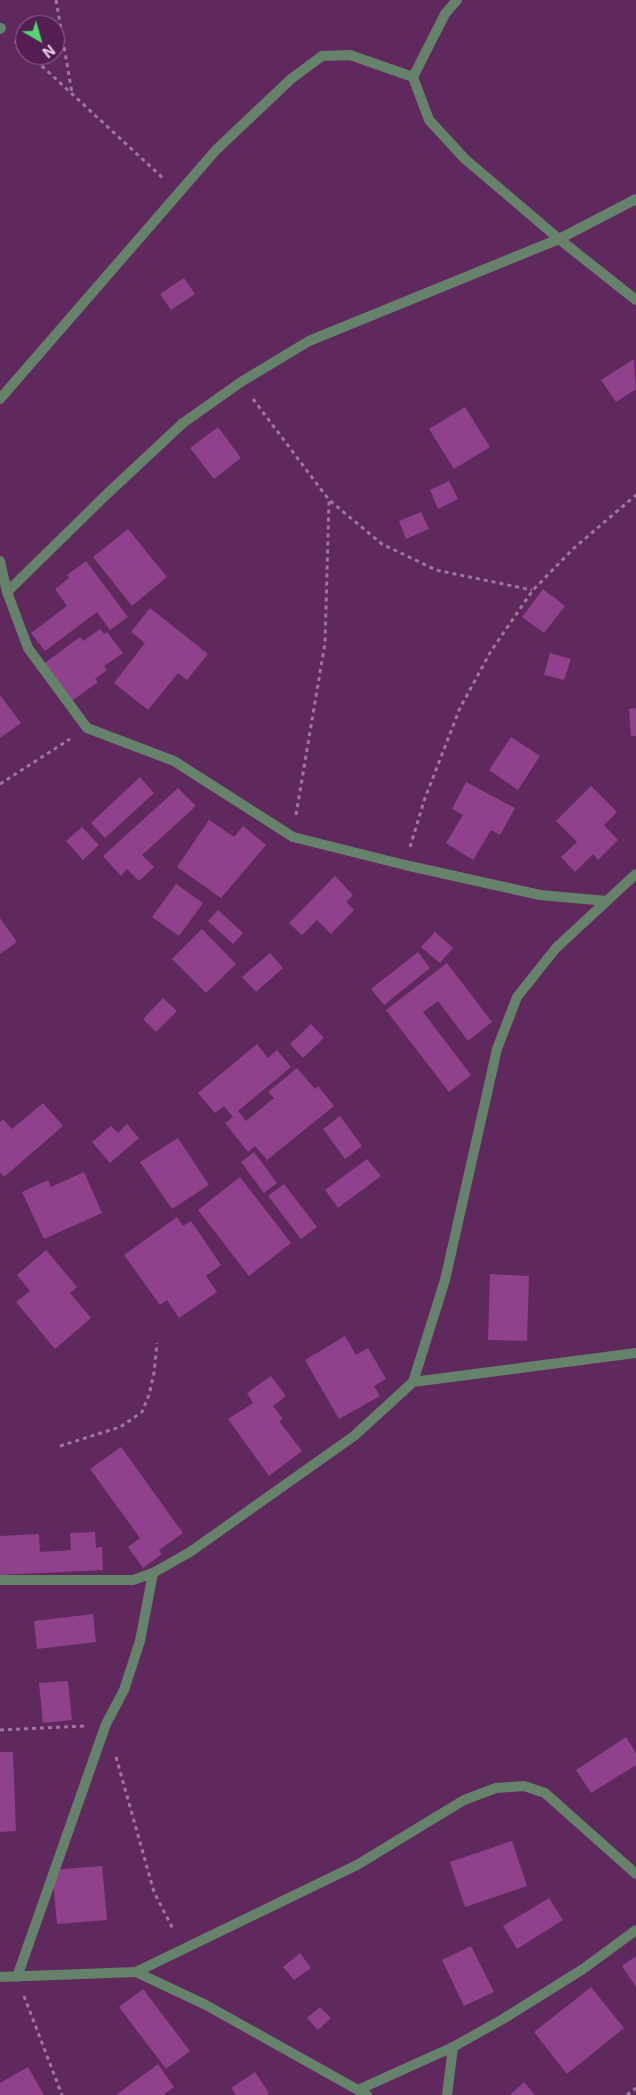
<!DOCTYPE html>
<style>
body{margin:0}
#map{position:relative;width:636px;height:2095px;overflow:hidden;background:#5f295d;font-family:Inter,sans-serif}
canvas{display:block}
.north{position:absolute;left:15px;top:15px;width:50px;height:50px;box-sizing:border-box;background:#541e52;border:1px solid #926590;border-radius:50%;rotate:142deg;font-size:14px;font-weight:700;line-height:20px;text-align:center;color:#f0cfed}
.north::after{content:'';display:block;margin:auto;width:18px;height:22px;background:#52d673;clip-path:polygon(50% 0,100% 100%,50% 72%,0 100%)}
</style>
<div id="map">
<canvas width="636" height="2095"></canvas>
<div class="north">N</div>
</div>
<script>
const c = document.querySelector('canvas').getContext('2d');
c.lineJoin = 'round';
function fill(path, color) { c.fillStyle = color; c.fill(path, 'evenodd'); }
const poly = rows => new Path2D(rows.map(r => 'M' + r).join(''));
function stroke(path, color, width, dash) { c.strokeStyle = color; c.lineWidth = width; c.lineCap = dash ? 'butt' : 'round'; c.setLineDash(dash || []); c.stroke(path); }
fill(poly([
 [184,278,195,294,171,310,160,294],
 [634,359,636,389,616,402,601,380],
 [465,407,490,447,454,469,429,429],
 [218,427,241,458,214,479,190,448],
 [449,481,458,499,438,509,430,490],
 [421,512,429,529,406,539,399,521],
 [128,529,167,577,132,606,93,557],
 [86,561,128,617,110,630,97,612,45,651,31,633,67,606,55,589,69,578,67,575],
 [543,589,565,606,544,633,522,617],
 [150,608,208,654,187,680,178,673,148,710,114,683,145,643,131,632],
 [100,629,104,634,107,632,123,653,104,666,107,670,95,679,98,682,66,705,38,668,80,637,83,641],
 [550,653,571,659,564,680,544,675],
 [0,695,21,723,0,738],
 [636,708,636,736,631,736,629,709],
 [511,737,540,756,518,790,489,770],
 [140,777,154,793,105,838,91,823],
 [466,782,515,808,500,835,491,830,473,860,446,843,463,815,452,809],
 [591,786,617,812,604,825,618,840,598,860,593,854,575,872,561,857,577,842,556,821],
 [178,788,196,806,142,855,154,867,139,881,127,869,121,876,103,856],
 [209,820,234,837,243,826,266,845,221,898,177,867],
 [82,827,99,845,83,860,66,841],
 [335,876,353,895,346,902,354,910,331,934,317,920,302,935,289,923],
 [176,884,203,903,179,936,152,917],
 [218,910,243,933,233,944,208,921],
 [0,918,17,942,0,954],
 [202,929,236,964,206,993,172,959],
 [435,932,453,948,440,963,421,947],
 [418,952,430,968,384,1005,371,989],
 [270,953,283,968,256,992,242,977],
 [447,963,492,1022,468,1041,438,1001,423,1012,471,1075,449,1092,386,1010],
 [163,998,177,1011,156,1032,143,1019],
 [311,1024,324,1038,303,1058,290,1044],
 [257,1044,268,1058,277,1050,291,1067,238,1111,246,1121,274,1098,268,1092,297,1068,315,1089,318,1086,334,1106,267,1160,255,1146,248,1152,225,1123,233,1117,224,1106,215,1113,198,1093],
 [43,1103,63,1126,4,1177,0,1172,0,1122,3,1119,12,1129],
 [340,1116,362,1146,345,1159,323,1129],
 [127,1124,139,1138,110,1163,92,1142,111,1126,118,1133],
 [178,1138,209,1185,172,1209,140,1162],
 [254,1152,277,1183,264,1193,241,1162],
 [367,1159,381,1176,338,1208,325,1190],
 [84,1172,102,1213,44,1239,22,1192,48,1180,51,1187],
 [240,1177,291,1243,249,1276,198,1210],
 [284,1184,317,1227,301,1239,268,1196],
 [177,1217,183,1226,191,1221,221,1265,206,1276,217,1292,179,1318,167,1300,160,1305,124,1255],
 [46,1250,77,1287,70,1293,91,1318,55,1349,16,1302,30,1291,17,1275],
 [490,1274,529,1276,527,1341,488,1340],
 [345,1336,356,1355,368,1348,386,1379,374,1386,380,1396,339,1419,305,1360],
 [271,1376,286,1396,273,1406,283,1419,279,1421,302,1451,269,1476,228,1419,253,1403,247,1393],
 [121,1447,183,1533,159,1550,162,1554,143,1568,128,1547,140,1538,90,1469],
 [95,1532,96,1548,102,1547,103,1570,0,1575,0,1536,39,1534,40,1552,71,1550,70,1533],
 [93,1614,96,1642,37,1649,34,1621],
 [68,1681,72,1720,43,1723,39,1683],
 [626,1737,636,1753,636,1765,591,1793,576,1770],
 [0,1752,13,1752,16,1831,0,1832],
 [512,1841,527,1886,465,1907,450,1862],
 [102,1866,107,1920,57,1924,52,1870],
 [549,1898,563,1920,517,1949,503,1926],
 [471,1946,494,1992,464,2006,442,1960],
 [300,1953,311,1968,294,1980,283,1967],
 [636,1956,636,1987,622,1966],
 [591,1987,624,2028,567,2074,534,2032],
 [143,1989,190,2051,166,2069,119,2007],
 [320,2007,331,2018,318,2030,307,2018],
 [158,2064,174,2087,163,2095,116,2095],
 [28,2067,44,2095,0,2095,0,2083],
 [255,2072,269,2093,267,2095,236,2095,231,2088],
 [524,2082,535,2095,510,2095]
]), '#8f418c');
stroke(poly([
 [56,0,72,93],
 [15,41,25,51],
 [30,55,165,180],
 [253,399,329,500,382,544,436,570,532,590],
 [0,784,70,739],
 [296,815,325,643,329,501],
 [410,847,425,798,460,708,491,651,533,590,574,548,636,495],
 [60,1446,120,1427,142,1412,149,1395,154,1373,157,1343],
 [0,1730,84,1726],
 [116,1757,154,1892,174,1931],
 [24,1996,62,2095],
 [627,2095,636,2088]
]), '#a1759f', 3, [4, 4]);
stroke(poly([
 [457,0,445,14,413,77,429,120,465,159,559,239,636,300],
 [0,29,1,28],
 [0,399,216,150,291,79,322,56,350,55,413,77],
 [0,561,7,592,28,648,87,728,174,761,293,837,405,865,540,895,607,901],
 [7,592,107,494,183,423,241,382,309,341,559,239,636,199],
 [413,1382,636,1353],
 [0,1580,133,1580,153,1573,190,1552,354,1436,413,1382,445,1280,497,1049,517,997,556,948,636,874],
 [136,1972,357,1865,464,1800,496,1788,524,1786,545,1793,636,1874],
 [0,1977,136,1972,206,2005,367,2095],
 [17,1977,106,1724,124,1690,140,1641,153,1573],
 [360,2089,453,2047,503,2019,583,1969,636,1930],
 [447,2095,453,2047]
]), '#66826a', 10);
</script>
